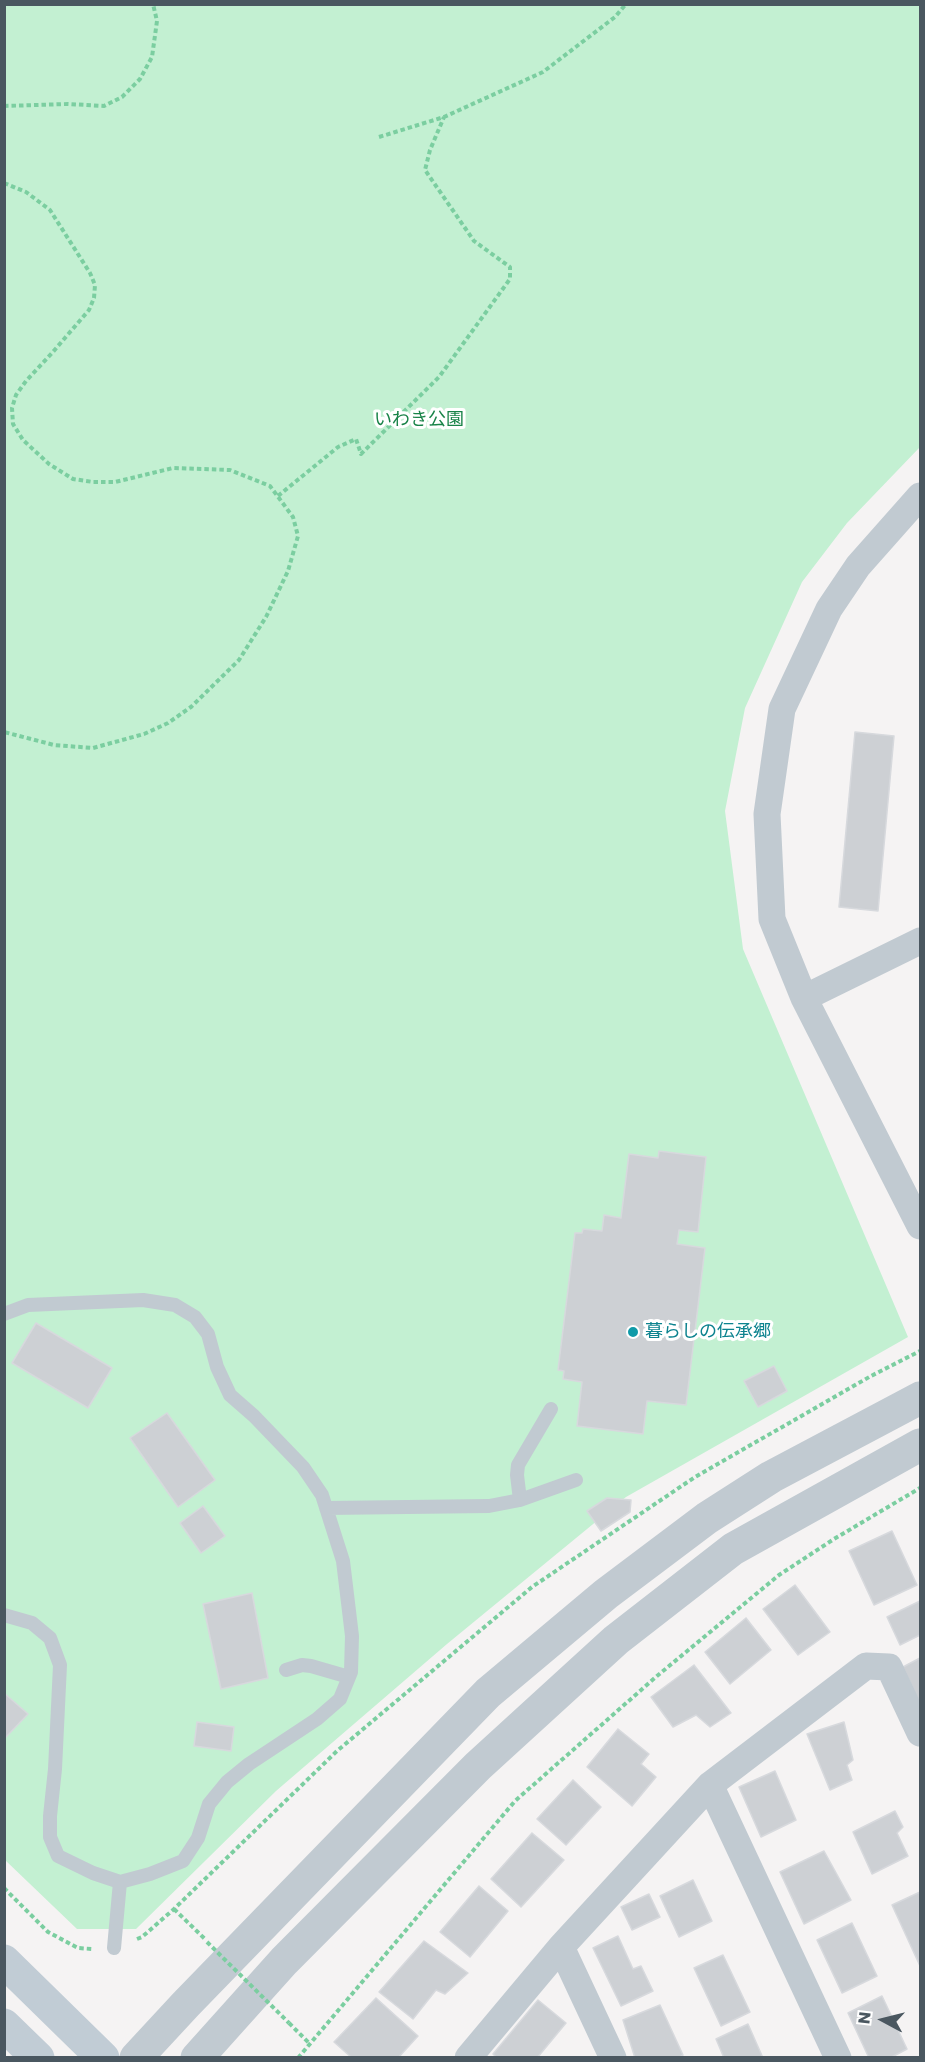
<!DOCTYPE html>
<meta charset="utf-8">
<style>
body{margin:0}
#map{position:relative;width:925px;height:2062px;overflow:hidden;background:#f5f3f3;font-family:Poppins,sans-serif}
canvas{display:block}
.frame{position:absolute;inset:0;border:6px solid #4a5760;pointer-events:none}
.north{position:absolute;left:853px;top:1990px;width:60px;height:60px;-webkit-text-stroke:4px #fff;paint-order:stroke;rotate:277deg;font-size:16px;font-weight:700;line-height:24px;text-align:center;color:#4a5760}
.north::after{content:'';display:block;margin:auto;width:21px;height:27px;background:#4a5760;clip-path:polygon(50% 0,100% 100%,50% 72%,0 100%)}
</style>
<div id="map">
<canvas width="925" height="2062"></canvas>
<div class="frame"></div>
<div class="north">N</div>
</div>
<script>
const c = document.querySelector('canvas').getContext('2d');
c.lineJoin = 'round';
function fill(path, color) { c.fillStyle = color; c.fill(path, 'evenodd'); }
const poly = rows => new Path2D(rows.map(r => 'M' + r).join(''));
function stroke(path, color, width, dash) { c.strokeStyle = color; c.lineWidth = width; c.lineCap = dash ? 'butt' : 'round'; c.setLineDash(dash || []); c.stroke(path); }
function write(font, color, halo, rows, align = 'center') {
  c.font = font + ' Poppins,"Noto Sans JP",sans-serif'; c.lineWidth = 6; c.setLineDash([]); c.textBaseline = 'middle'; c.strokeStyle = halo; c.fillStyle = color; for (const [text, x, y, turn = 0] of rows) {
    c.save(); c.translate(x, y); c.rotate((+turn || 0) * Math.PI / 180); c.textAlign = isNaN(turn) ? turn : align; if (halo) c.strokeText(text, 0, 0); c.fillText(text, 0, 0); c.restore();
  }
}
fill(poly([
 [4,5,920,5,920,447,847,523,802,582,745,708,725,811,743,949,908,1337,626,1497,447,1644,276,1791,136,1929,77,1929,5,1860]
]), '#c3f0d2');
const building = poly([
 [855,732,894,736,878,911,839,907,855,732],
 [659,1151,706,1157,698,1232,679,1230,677,1244,705,1248,686,1405,647,1401,643,1434,577,1426,582,1382,563,1379,564,1371,558,1370,575,1233,582,1233,583,1229,602,1231,604,1215,621,1218,629,1154,658,1158,659,1151],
 [36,1323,112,1368,88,1408,12,1363,36,1323],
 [774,1366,787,1391,758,1407,744,1381,774,1366],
 [167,1413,215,1480,178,1507,130,1438,167,1413],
 [607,1498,631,1500,630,1512,601,1531,587,1511,607,1498],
 [203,1506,225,1536,201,1553,180,1523,203,1506],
 [892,1531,917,1585,874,1605,849,1551,892,1531],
 [795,1585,830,1632,798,1655,763,1609,795,1585],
 [252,1593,268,1678,221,1689,203,1604,252,1593],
 [920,1601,920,1635,900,1645,887,1617,920,1601],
 [746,1618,771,1650,730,1684,705,1652,746,1618],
 [920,1658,920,1704,903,1667,920,1658],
 [694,1665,731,1713,710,1727,696,1715,673,1727,651,1697,694,1665],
 [4,1693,28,1714,6,1737,4,1735,4,1693],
 [197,1722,234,1727,231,1751,194,1746,197,1722],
 [844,1722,853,1760,847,1765,852,1780,830,1790,807,1734,844,1722],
 [618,1729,649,1754,641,1764,656,1777,632,1806,587,1767,618,1729],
 [775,1771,796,1820,761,1837,739,1787,775,1771],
 [573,1780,601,1807,566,1845,537,1819,573,1780],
 [895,1811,903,1827,897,1833,908,1856,872,1874,853,1832,895,1811],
 [532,1833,564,1860,521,1907,491,1879,532,1833],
 [824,1851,851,1900,804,1924,780,1872,824,1851],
 [693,1880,712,1921,679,1937,660,1896,693,1880],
 [479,1886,508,1911,470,1957,440,1932,479,1886],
 [920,1892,920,1966,892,1905,920,1892],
 [649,1894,660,1917,632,1930,621,1907,649,1894],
 [852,1923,877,1976,842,1993,817,1940,852,1923],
 [618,1936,633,1969,641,1966,653,1991,621,2006,593,1948,618,1936],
 [424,1941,468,1973,445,1994,436,1990,413,2019,379,1992,424,1941],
 [723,1955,750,2012,721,2026,694,1968,723,1955],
 [882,1996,907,2049,890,2058,869,2058,848,2013,882,1996],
 [376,1998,418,2036,398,2058,352,2058,334,2042,376,1998],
 [538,2000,566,2023,537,2058,497,2058,493,2054,538,2000],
 [660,2005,683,2055,678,2058,635,2058,623,2020,660,2005],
 [748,2024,763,2058,724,2058,716,2039,748,2024]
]);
fill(building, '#cdd0d4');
stroke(building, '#d7d9dd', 1.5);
stroke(poly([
 [816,4,853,4],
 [4,106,68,104,104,106,122,97,140,79,152,57,157,21,153,4],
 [379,137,444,117,543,72,615,17,626,4],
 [4,183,26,192,50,210,90,273,95,285,94,298,89,310,52,353,26,381,16,395,12,408,13,424,23,440,49,464,73,479,93,482,115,482,173,468,230,470,270,486,293,517,298,536,288,571,266,617,239,660,191,707,168,723,144,734,93,748,54,745,4,732],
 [278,496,338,447,356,439,361,454,439,377,510,279,510,267,474,241,425,170,430,150,444,117],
 [4,1888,48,1932,78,1948,92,1949],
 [174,1909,206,1940],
 [137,1939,142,1937,174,1909,337,1751,532,1587,695,1477,871,1376,920,1351],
 [289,2023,310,2044],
 [298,2058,515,1801,657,1676,779,1575,834,1539,920,1488]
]), '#7bcea0', 4, [4.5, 3]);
stroke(poly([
 [4,1314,28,1305,143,1300,175,1305,195,1317,208,1334,217,1367,230,1395,254,1416,303,1467,322,1495,343,1561,352,1636,351,1672,340,1699,317,1719,249,1764,227,1782,209,1804,198,1838,183,1861,150,1874,120,1882,93,1873,58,1856,50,1837,50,1816,55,1769,60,1665,50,1638,32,1623,4,1615],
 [520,1500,517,1475,518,1465,551,1409],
 [326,1508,489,1506,520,1500,576,1480],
 [286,1670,302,1665,311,1666,349,1677],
 [114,1948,120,1882]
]), '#c1cad1', 14);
stroke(poly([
 [920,496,858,566,829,609,782,709,767,814,772,919,804,998,920,1226],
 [804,998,920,941],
 [710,1785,838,2058],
 [561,1947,613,2058],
 [468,2058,561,1947,710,1785,866,1666,889,1667,920,1733]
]), '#c1cad1', 27);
stroke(poly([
 [136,2058,186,2004,488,1693,606,1594,707,1518,771,1477,920,1398],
 [197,2058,284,1961,478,1766,616,1640,733,1549,920,1445]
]), '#c1cad1', 33);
stroke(poly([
 [4,1961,103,2058],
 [4,2025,38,2058]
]), '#c1ccd5', 33);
stroke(poly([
 [207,1942,289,2023]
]), '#7bcea0', 4, [4.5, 3]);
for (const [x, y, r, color] of [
 [633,1332,6,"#0f9aa8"]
]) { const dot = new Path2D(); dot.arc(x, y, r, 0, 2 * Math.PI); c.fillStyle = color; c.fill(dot); stroke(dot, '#fff', 2); }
write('18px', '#198348', '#fff', [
 ["いわき公園",419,420]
]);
write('18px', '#0d838f', '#fff', [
 ["暮らしの伝承郷",645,1332]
], 'left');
</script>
